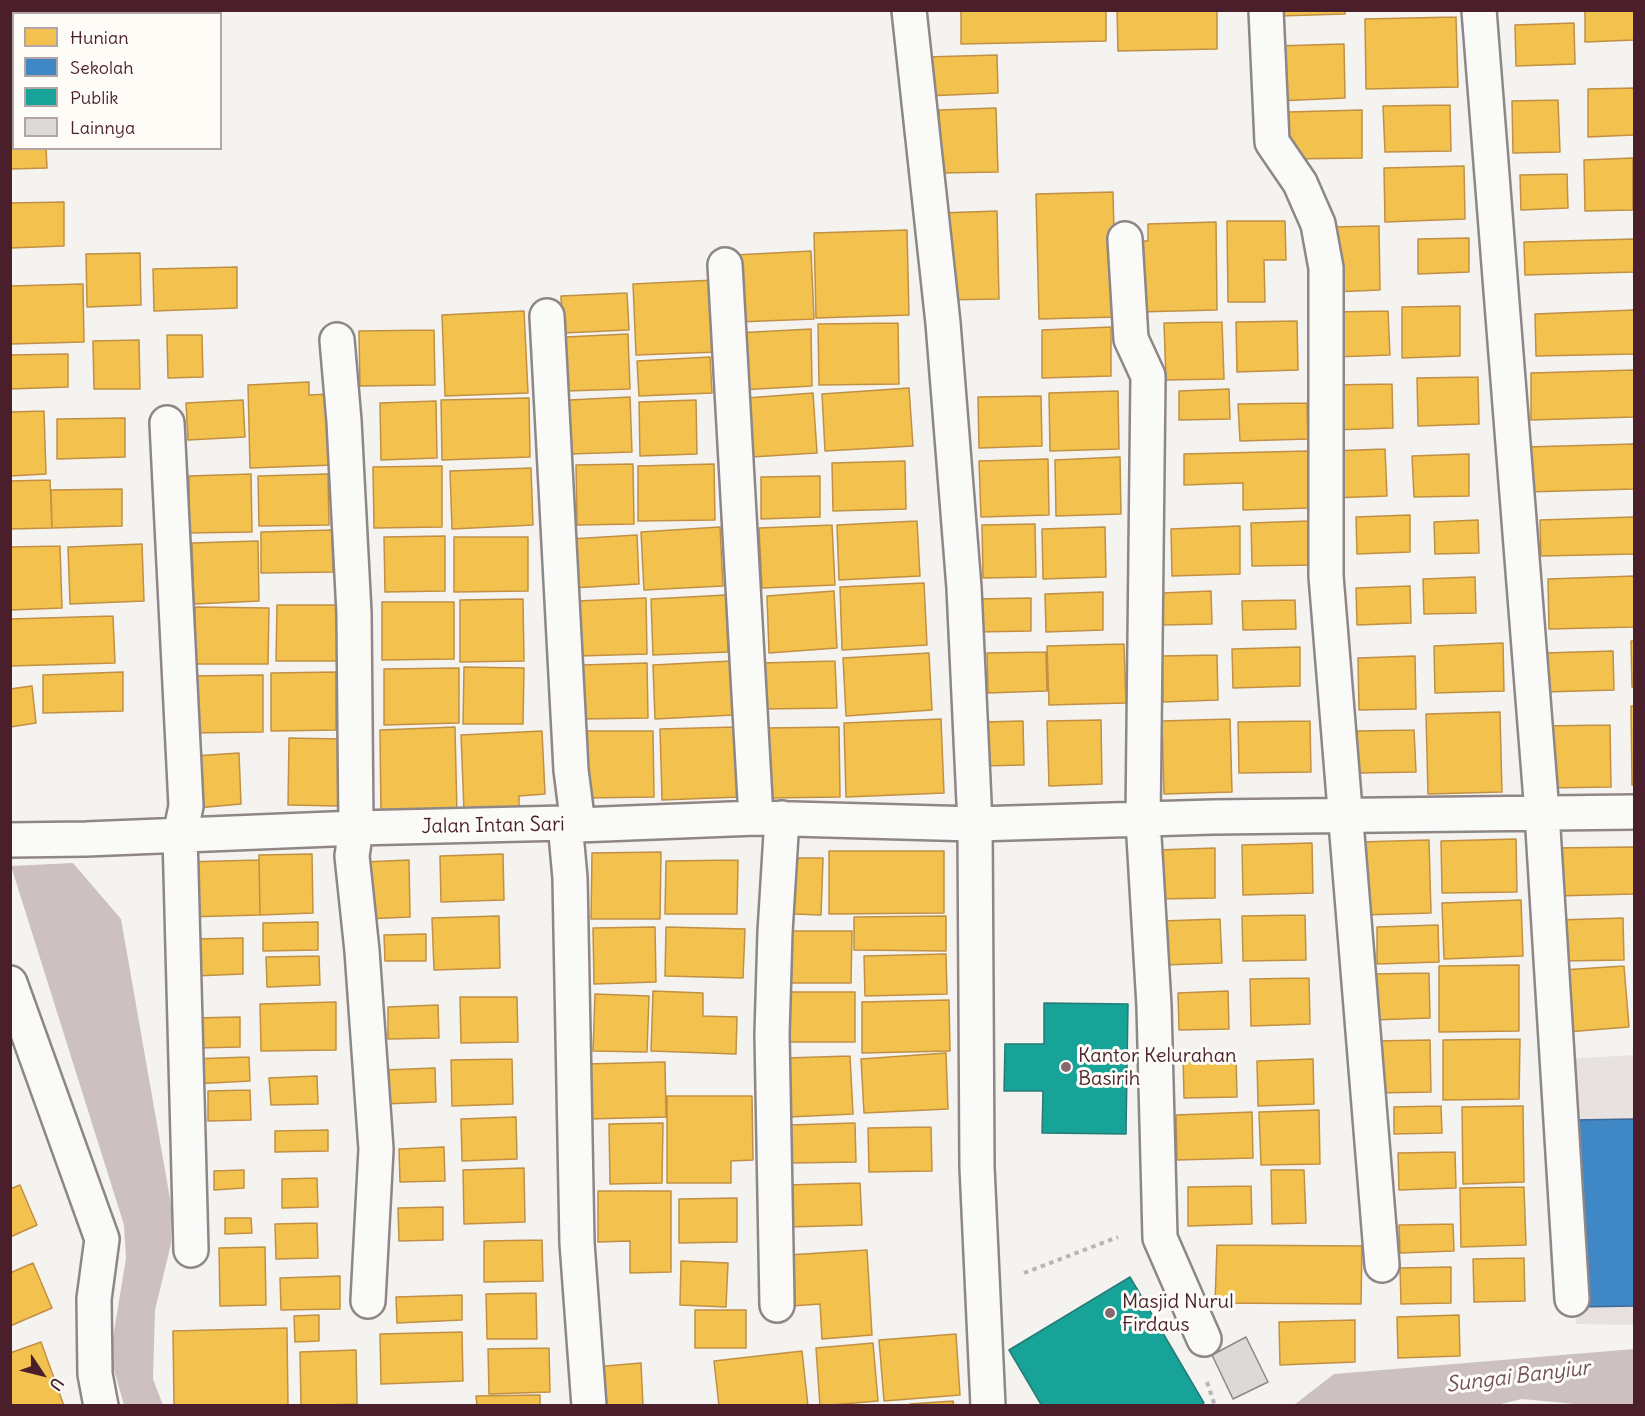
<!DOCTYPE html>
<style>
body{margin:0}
#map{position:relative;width:1645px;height:1416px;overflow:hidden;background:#f5f3f0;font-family:Delius,sans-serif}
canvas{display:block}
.frame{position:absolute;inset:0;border:12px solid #4a1f2b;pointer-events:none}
.legend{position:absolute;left:12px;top:12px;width:210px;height:138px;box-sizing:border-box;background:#fdfcf7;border:2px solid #b5a4a5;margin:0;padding:8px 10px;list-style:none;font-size:18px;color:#4a1f2b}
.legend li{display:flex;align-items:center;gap:12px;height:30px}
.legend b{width:30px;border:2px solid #b5a4a5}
.north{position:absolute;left:12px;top:1344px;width:60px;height:60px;-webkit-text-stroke:4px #fdfcf7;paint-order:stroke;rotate:125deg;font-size:16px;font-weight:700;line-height:24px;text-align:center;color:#4a1f2b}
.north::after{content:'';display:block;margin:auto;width:21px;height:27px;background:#4a1f2b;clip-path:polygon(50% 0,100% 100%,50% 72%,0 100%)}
</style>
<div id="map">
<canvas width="1645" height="1416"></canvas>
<div class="frame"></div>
<ul class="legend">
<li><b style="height:16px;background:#f2c14e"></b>Hunian</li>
<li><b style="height:16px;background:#3f88c5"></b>Sekolah</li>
<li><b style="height:16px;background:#17a398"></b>Publik</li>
<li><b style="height:16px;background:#dcd9d7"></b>Lainnya</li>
</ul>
<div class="north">U</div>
</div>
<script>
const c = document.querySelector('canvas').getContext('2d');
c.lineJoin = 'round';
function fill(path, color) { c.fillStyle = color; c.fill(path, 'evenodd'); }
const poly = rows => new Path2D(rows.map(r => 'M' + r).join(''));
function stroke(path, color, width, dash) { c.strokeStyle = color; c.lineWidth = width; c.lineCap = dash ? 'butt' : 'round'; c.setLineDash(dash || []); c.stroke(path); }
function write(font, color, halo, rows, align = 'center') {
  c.font = font + ' Delius,sans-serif'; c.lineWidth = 6; c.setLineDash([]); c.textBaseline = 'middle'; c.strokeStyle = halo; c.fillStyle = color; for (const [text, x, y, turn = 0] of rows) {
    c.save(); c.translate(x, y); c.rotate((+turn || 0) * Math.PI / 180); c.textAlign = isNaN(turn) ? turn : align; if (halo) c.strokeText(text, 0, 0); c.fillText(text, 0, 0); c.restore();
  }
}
fill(poly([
 [1634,1055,1634,1325,1576,1324,1566,1059]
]), '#e7e2df');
fill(poly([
 [73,863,121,919,172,1210,171,1244,155,1310,153,1379,163,1405,124,1405,110,1356,126,1258,124,1225,11,866],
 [1634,1349,1634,1405,1586,1405,1522,1399,1492,1406,1294,1405,1334,1374]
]), '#ccc1c0');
const homes = poly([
 [961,10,1106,10,1106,41,961,44,961,10],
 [1117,10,1217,10,1217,49,1118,51,1117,10],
 [1279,10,1345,10,1345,14,1279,16,1279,10],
 [1585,10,1634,10,1634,40,1585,42,1585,10],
 [1456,17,1458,87,1366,89,1365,19,1456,17],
 [1574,23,1575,64,1516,66,1515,25,1574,23],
 [1344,44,1345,98,1277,101,1275,46,1344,44],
 [997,55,998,93,926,96,926,57,997,55],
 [1634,88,1634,135,1588,137,1588,89,1634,88],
 [1558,100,1560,152,1513,153,1512,101,1558,100],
 [1450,105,1451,151,1385,152,1383,106,1450,105],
 [996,108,998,172,941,173,939,110,996,108],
 [1362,110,1362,158,1289,159,1288,112,1362,110],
 [10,117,14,117,14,148,46,148,47,168,10,169,10,117],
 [1633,158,1633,210,1585,211,1584,160,1633,158],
 [1464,166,1465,219,1385,222,1384,168,1464,166],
 [1567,174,1568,208,1521,210,1520,175,1567,174],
 [1113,192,1116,317,1039,319,1036,194,1113,192],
 [64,202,64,246,10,248,10,203,64,202],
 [997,211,999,299,943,300,941,213,997,211],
 [1227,221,1285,221,1286,260,1264,260,1265,302,1228,302,1227,221],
 [1216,222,1217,310,1137,312,1137,241,1148,241,1148,224,1216,222],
 [1379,226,1380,290,1332,292,1330,227,1379,226],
 [907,230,909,315,816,318,814,233,907,230],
 [1469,238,1469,272,1418,274,1418,239,1469,238],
 [1634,239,1634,272,1525,275,1524,242,1634,239],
 [811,251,814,319,738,322,735,255,811,251],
 [140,253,141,305,87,307,86,254,140,253],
 [237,267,237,308,154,311,153,269,237,267],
 [715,280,718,352,636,355,633,284,715,280],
 [83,284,84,342,10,344,10,286,83,284],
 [627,293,629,330,563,333,561,296,627,293],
 [1460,306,1460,356,1402,358,1402,307,1460,306],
 [1634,310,1634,354,1536,356,1535,314,1634,310],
 [524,311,528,393,445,396,442,315,524,311],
 [1388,311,1390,355,1334,357,1333,312,1388,311],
 [1297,321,1298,370,1237,372,1236,322,1297,321],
 [1222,322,1224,379,1166,380,1164,323,1222,322],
 [898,323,899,384,819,385,818,324,898,323],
 [1111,327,1111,376,1042,378,1042,330,1111,327],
 [811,329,812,386,738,390,736,333,811,329],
 [434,330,435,385,360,386,359,331,434,330],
 [628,334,630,389,566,391,565,337,628,334],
 [167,335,202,335,203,377,168,378,167,335],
 [139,340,140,389,94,389,93,341,139,340],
 [68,354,68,387,10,389,10,355,68,354],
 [710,357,712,393,639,396,637,361,710,357],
 [1634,370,1634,417,1531,420,1531,373,1634,370],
 [1478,377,1479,424,1418,426,1417,378,1478,377],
 [309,382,309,395,332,394,334,465,250,468,248,385,309,382],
 [1392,384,1393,428,1332,430,1331,385,1392,384],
 [909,388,913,446,825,451,822,394,909,388],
 [1229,389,1230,419,1179,420,1179,391,1229,389],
 [1118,391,1119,449,1050,451,1049,393,1118,391],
 [813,393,817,453,751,457,747,398,813,393],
 [1041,396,1042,446,979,448,978,397,1041,396],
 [630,397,632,452,570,454,569,400,630,397],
 [529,398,530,457,442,460,441,400,529,398],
 [243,400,245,437,188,440,186,403,243,400],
 [696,400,697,454,640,456,639,402,696,400],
 [436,401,437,458,381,460,380,403,436,401],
 [1307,403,1308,439,1240,441,1238,404,1307,403],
 [44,411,46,474,10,476,10,412,44,411],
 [125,418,125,457,57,459,57,419,125,418],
 [1634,444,1634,489,1527,492,1526,447,1634,444],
 [1385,449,1387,496,1332,498,1330,451,1385,449],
 [1308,451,1309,508,1243,510,1243,483,1184,485,1184,454,1308,451],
 [1469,454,1469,496,1414,497,1412,456,1469,454],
 [1120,457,1121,514,1056,516,1055,460,1120,457],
 [1048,459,1049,515,981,517,979,461,1048,459],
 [905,461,906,509,833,511,832,463,905,461],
 [633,464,634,524,577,525,576,465,633,464],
 [714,464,715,520,638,521,638,466,714,464],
 [442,466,442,527,374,528,373,467,442,466],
 [531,468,533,525,452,529,450,471,531,468],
 [251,474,252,532,189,533,189,476,251,474],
 [328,474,329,525,259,526,258,476,328,474],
 [820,476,820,517,761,519,761,477,820,476],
 [50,480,52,528,10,529,10,481,50,480],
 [122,489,122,526,52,528,51,490,122,489],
 [1410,515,1410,552,1357,554,1356,517,1410,515],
 [1634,517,1634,554,1541,556,1540,520,1634,517],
 [1478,520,1479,553,1435,554,1434,522,1478,520],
 [917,521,920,576,839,580,837,525,917,521],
 [1310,521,1311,565,1252,566,1251,523,1310,521],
 [1035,524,1036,577,983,578,982,525,1035,524],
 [832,525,835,585,762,588,759,528,832,525],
 [1240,526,1240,574,1172,576,1171,529,1240,526],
 [720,527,723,586,644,590,641,532,720,527],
 [1105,527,1106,577,1043,579,1042,529,1105,527],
 [332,530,333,572,261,573,261,532,332,530],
 [637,535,639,584,573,588,570,539,637,535],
 [445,536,445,591,385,592,384,537,445,536],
 [454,537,528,537,528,591,454,592,454,537],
 [258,541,259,601,194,604,192,543,258,541],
 [142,544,144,601,70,604,68,547,142,544],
 [60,546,62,608,10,610,10,547,60,546],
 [1634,576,1634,627,1549,629,1548,579,1634,576],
 [1475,577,1476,613,1424,614,1423,579,1475,577],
 [924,583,927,645,842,650,840,587,924,583],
 [1410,586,1411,623,1357,625,1356,588,1410,586],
 [834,591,837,648,769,653,767,596,834,591],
 [1211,591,1212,624,1163,625,1162,593,1211,591],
 [1103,592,1103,630,1046,632,1045,594,1103,592],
 [726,595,728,652,653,655,651,599,726,595],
 [646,598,647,654,579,656,577,601,646,598],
 [1031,598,1031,631,977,632,977,599,1031,598],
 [523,599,524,661,460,662,460,600,523,599],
 [1295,600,1296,629,1243,630,1242,601,1295,600],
 [382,602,454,602,454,659,382,660,382,602],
 [277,605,344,605,344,661,276,661,277,605],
 [195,607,269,608,268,664,195,664,195,607],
 [113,616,115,663,10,666,10,619,113,616],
 [1631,641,1634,641,1634,687,1632,687,1631,641],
 [1503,643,1504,691,1435,693,1434,646,1503,643],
 [1124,644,1126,703,1049,705,1047,646,1124,644],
 [1300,647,1300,686,1233,688,1232,649,1300,647],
 [1613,651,1614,690,1544,692,1543,653,1613,651],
 [1046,652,1047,691,988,693,987,653,1046,652],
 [929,653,932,710,846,716,843,658,929,653],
 [1217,655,1218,700,1163,702,1162,656,1217,655],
 [1415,656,1416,709,1359,710,1358,658,1415,656],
 [731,661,734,715,655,719,653,665,731,661],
 [835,661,837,708,762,709,761,663,835,661],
 [647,663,648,718,582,719,582,665,647,663],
 [464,667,524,668,523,724,463,724,464,667],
 [459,668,459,723,384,725,384,669,459,668],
 [123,672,123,711,43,713,43,675,123,672],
 [336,672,336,730,271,731,271,673,336,672],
 [263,675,263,732,191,733,191,676,263,675],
 [32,686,36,723,10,727,10,689,32,686],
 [1631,706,1634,706,1634,785,1632,785,1631,706],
 [1500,712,1502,792,1428,794,1426,714,1500,712],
 [941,719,944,793,846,797,844,723,941,719],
 [1230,719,1232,792,1164,794,1162,721,1230,719],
 [1101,720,1102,784,1049,786,1047,721,1101,720],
 [1023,721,1024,765,983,766,982,722,1023,721],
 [1310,721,1311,772,1239,773,1238,722,1310,721],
 [1610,725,1611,787,1545,788,1543,726,1610,725],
 [455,727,457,815,381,817,380,730,455,727],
 [736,727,739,797,662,800,660,729,736,727],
 [839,727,840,797,768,798,767,728,839,727],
 [1414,730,1416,772,1358,773,1357,731,1414,730],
 [542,731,545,794,519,796,519,808,464,811,461,735,542,731],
 [583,731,653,731,654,797,583,798,583,731],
 [289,738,341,739,340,806,288,805,289,738],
 [239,753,241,804,197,808,194,756,239,753],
 [1516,839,1517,892,1442,893,1441,841,1516,839],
 [1429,840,1431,913,1363,915,1360,842,1429,840],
 [1312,843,1313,893,1243,895,1242,845,1312,843],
 [1634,847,1634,894,1554,896,1552,848,1634,847],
 [1215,848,1215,898,1157,899,1157,850,1215,848],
 [829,851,944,851,944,913,829,914,829,851],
 [661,852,660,919,591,919,592,853,661,852],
 [312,854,313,913,260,915,259,855,312,854],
 [503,854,504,900,441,902,440,856,503,854],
 [795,858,823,858,821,915,794,914,795,858],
 [259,860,260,915,185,917,184,862,259,860],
 [409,860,410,917,365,919,364,862,409,860],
 [738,860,737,914,665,914,666,861,738,860],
 [1521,900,1523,956,1444,959,1442,903,1521,900],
 [1305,915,1306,960,1243,961,1242,916,1305,915],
 [499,916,500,968,434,970,432,918,499,916],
 [946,916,946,951,854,950,854,917,946,916],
 [1623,918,1624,960,1559,961,1558,920,1623,918],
 [1220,919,1222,963,1163,965,1162,921,1220,919],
 [318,922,318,950,263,951,263,923,318,922],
 [1438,925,1439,962,1377,964,1377,927,1438,925],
 [655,927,656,982,594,984,593,928,655,927],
 [666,927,745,929,743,978,665,976,666,927],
 [791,931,852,931,851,983,790,983,791,931],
 [426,934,426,961,385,961,384,935,426,934],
 [243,938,243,974,194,976,193,939,243,938],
 [946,954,947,994,865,996,864,956,946,954],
 [319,956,320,985,267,987,266,957,319,956],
 [1519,965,1519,1031,1439,1032,1439,966,1519,965],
 [1624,966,1629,1027,1567,1032,1562,970,1624,966],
 [1429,973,1430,1018,1373,1020,1373,974,1429,973],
 [1309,978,1310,1024,1251,1026,1250,979,1309,978],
 [653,991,703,993,703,1016,737,1017,736,1054,651,1051,653,991],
 [1228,991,1229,1029,1179,1030,1178,993,1228,991],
 [788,992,855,992,855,1042,788,1042,788,992],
 [595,994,649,996,647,1052,593,1051,595,994],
 [460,997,517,997,518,1042,461,1043,460,997],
 [949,1000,950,1051,862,1053,862,1002,949,1000],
 [336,1002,336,1050,261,1051,260,1004,336,1002],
 [438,1005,439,1038,388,1039,388,1007,438,1005],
 [240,1017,240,1047,195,1048,194,1018,240,1017],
 [1520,1039,1519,1099,1443,1100,1443,1040,1520,1039],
 [1430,1040,1431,1092,1376,1093,1374,1041,1430,1040],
 [946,1053,948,1109,864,1113,861,1059,946,1053],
 [1236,1055,1237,1097,1184,1098,1183,1056,1236,1055],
 [850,1056,853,1114,789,1117,786,1058,850,1056],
 [249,1057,250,1081,192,1084,191,1059,249,1057],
 [512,1059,513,1104,452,1106,451,1060,512,1059],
 [1313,1059,1314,1104,1258,1106,1257,1061,1313,1059],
 [665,1062,666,1117,588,1119,586,1064,665,1062],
 [435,1068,436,1102,384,1104,384,1070,435,1068],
 [317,1076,318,1104,271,1105,269,1078,317,1076],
 [250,1090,251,1120,208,1121,208,1091,250,1090],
 [667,1096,752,1096,753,1160,731,1161,731,1183,667,1183,667,1096],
 [1441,1106,1442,1133,1394,1134,1394,1107,1441,1106],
 [1523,1106,1524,1182,1463,1184,1462,1107,1523,1106],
 [1319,1110,1320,1164,1261,1165,1259,1112,1319,1110],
 [1252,1112,1253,1158,1177,1160,1176,1115,1252,1112],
 [516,1117,517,1159,462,1161,461,1119,516,1117],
 [663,1123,662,1183,610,1184,609,1124,663,1123],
 [855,1123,856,1162,791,1163,790,1125,855,1123],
 [931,1127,932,1171,869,1172,868,1128,931,1127],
 [328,1130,328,1151,275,1152,275,1131,328,1130],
 [444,1147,445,1181,400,1182,399,1149,444,1147],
 [1455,1152,1456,1188,1399,1190,1398,1153,1455,1152],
 [524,1168,525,1222,464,1224,463,1170,524,1168],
 [244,1170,244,1188,214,1190,214,1171,244,1170],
 [1271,1170,1304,1170,1306,1223,1272,1224,1271,1170],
 [317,1178,318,1207,282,1208,282,1179,317,1178],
 [860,1183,862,1225,787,1227,786,1185,860,1183],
 [20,1185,37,1225,10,1237,10,1189,20,1185],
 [1251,1186,1252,1224,1188,1226,1188,1187,1251,1186],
 [1524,1187,1526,1245,1461,1247,1460,1188,1524,1187],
 [598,1191,671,1191,671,1272,630,1273,630,1241,598,1242,598,1191],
 [737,1198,737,1242,679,1243,679,1199,737,1198],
 [443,1207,443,1240,399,1241,398,1208,443,1207],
 [225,1218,251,1218,252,1233,225,1234,225,1218],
 [317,1223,318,1258,276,1259,275,1224,317,1223],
 [1453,1224,1454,1251,1400,1253,1399,1225,1453,1224],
 [542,1240,543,1281,484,1282,484,1241,542,1240],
 [1217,1245,1362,1246,1361,1304,1215,1303,1217,1245],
 [265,1247,266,1305,220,1306,219,1248,265,1247],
 [867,1250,872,1335,822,1339,820,1304,791,1306,788,1255,867,1250],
 [1524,1258,1525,1301,1474,1302,1473,1259,1524,1258],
 [681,1261,728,1263,726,1307,680,1305,681,1261],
 [33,1263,52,1308,10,1326,10,1273,33,1263],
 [1451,1267,1451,1303,1401,1304,1400,1268,1451,1267],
 [340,1276,340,1309,281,1310,280,1278,340,1276],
 [536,1293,537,1339,487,1339,486,1294,536,1293],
 [462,1295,462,1320,397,1323,396,1297,462,1295],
 [695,1310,746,1310,746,1348,695,1348,695,1310],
 [319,1315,319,1341,295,1342,294,1316,319,1315],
 [1459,1315,1460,1356,1398,1358,1397,1317,1459,1315],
 [1355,1320,1355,1362,1280,1365,1279,1322,1355,1320],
 [287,1328,288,1406,174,1406,173,1331,287,1328],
 [462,1332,463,1381,381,1384,380,1334,462,1332],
 [956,1334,960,1395,884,1401,879,1340,956,1334],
 [41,1342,64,1406,10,1406,10,1353,41,1342],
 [873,1343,878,1401,820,1406,816,1348,873,1343],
 [549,1348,550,1392,489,1394,488,1349,549,1348],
 [356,1350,357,1404,301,1406,300,1352,356,1350],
 [802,1351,808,1406,719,1406,714,1361,802,1351],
 [641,1363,643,1406,597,1406,594,1367,641,1363],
 [540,1395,540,1406,477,1406,476,1396,540,1395],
 [953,1401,954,1406,910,1406,910,1404,953,1401]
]);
fill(homes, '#f2c14e');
stroke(homes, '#c09044', 1.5);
const schools = poly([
 [1634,1119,1634,1306,1577,1307,1573,1120,1634,1119]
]);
fill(schools, '#3f88c5');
stroke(schools, '#426897', 1.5);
const public = poly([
 [1044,1003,1128,1004,1126,1134,1042,1133,1043,1091,1004,1091,1005,1044,1044,1044,1044,1003],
 [1130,1277,1204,1403,1200,1406,1042,1406,1009,1350,1130,1277]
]);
fill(public, '#17a398');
stroke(public, '#267b77', 1.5);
const building = poly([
 [1246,1337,1268,1382,1233,1399,1212,1355,1246,1337]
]);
fill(building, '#dcd9d7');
stroke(building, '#8f8687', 1.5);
const street = poly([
 [1266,10,1272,142,1300,183,1318,224,1326,268,1326,576,1382,1265],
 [1479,10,1542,813,1572,1299],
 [1125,239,1131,339,1148,376,1143,820,1154,1006,1160,1238,1204,1339],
 [725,265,756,818],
 [547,316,571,770,578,825],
 [337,340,344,421,354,613,356,828,352,856,362,951,376,1149,368,1301],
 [167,423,186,806,180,835,191,1250],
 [565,823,570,878,577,1243,589,1406],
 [10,840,86,839,356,828,565,823,578,825,756,818,975,824,1213,817,1634,812],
 [10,983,102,1239,94,1299,95,1374,101,1406],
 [777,1305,772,1034,775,932,782,818]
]);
const secondary = poly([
 [909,10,943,323,964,588,975,824,977,1167,988,1406]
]);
stroke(street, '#8f8687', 38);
stroke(secondary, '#8f8687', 38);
stroke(poly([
 [1024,1273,1118,1237],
 [1207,1382,1215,1406]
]), '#bab5b4', 4, [4.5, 4.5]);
stroke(street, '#fafaf8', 33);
stroke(secondary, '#fafaf8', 33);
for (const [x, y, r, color] of [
 [1066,1067,6,"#866970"],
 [1110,1313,6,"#866970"]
]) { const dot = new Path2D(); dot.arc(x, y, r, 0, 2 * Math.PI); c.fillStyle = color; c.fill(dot); stroke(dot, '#fdfcf7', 2); }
write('20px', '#4a1f2b', '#fdfcf7', [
 ["Jalan Intan Sari",493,826,-1]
]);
write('20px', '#4a1f2b', '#fdfcf7', [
 ["Kantor Kelurahan",1078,1056],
 ["Basirih",1078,1079],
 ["Masjid Nurul",1122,1302],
 ["Firdaus",1122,1325]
], 'left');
write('italic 21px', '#725058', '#fdfcf7', [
 ["Sungai Banyiur",1518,1377,-7]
]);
</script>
